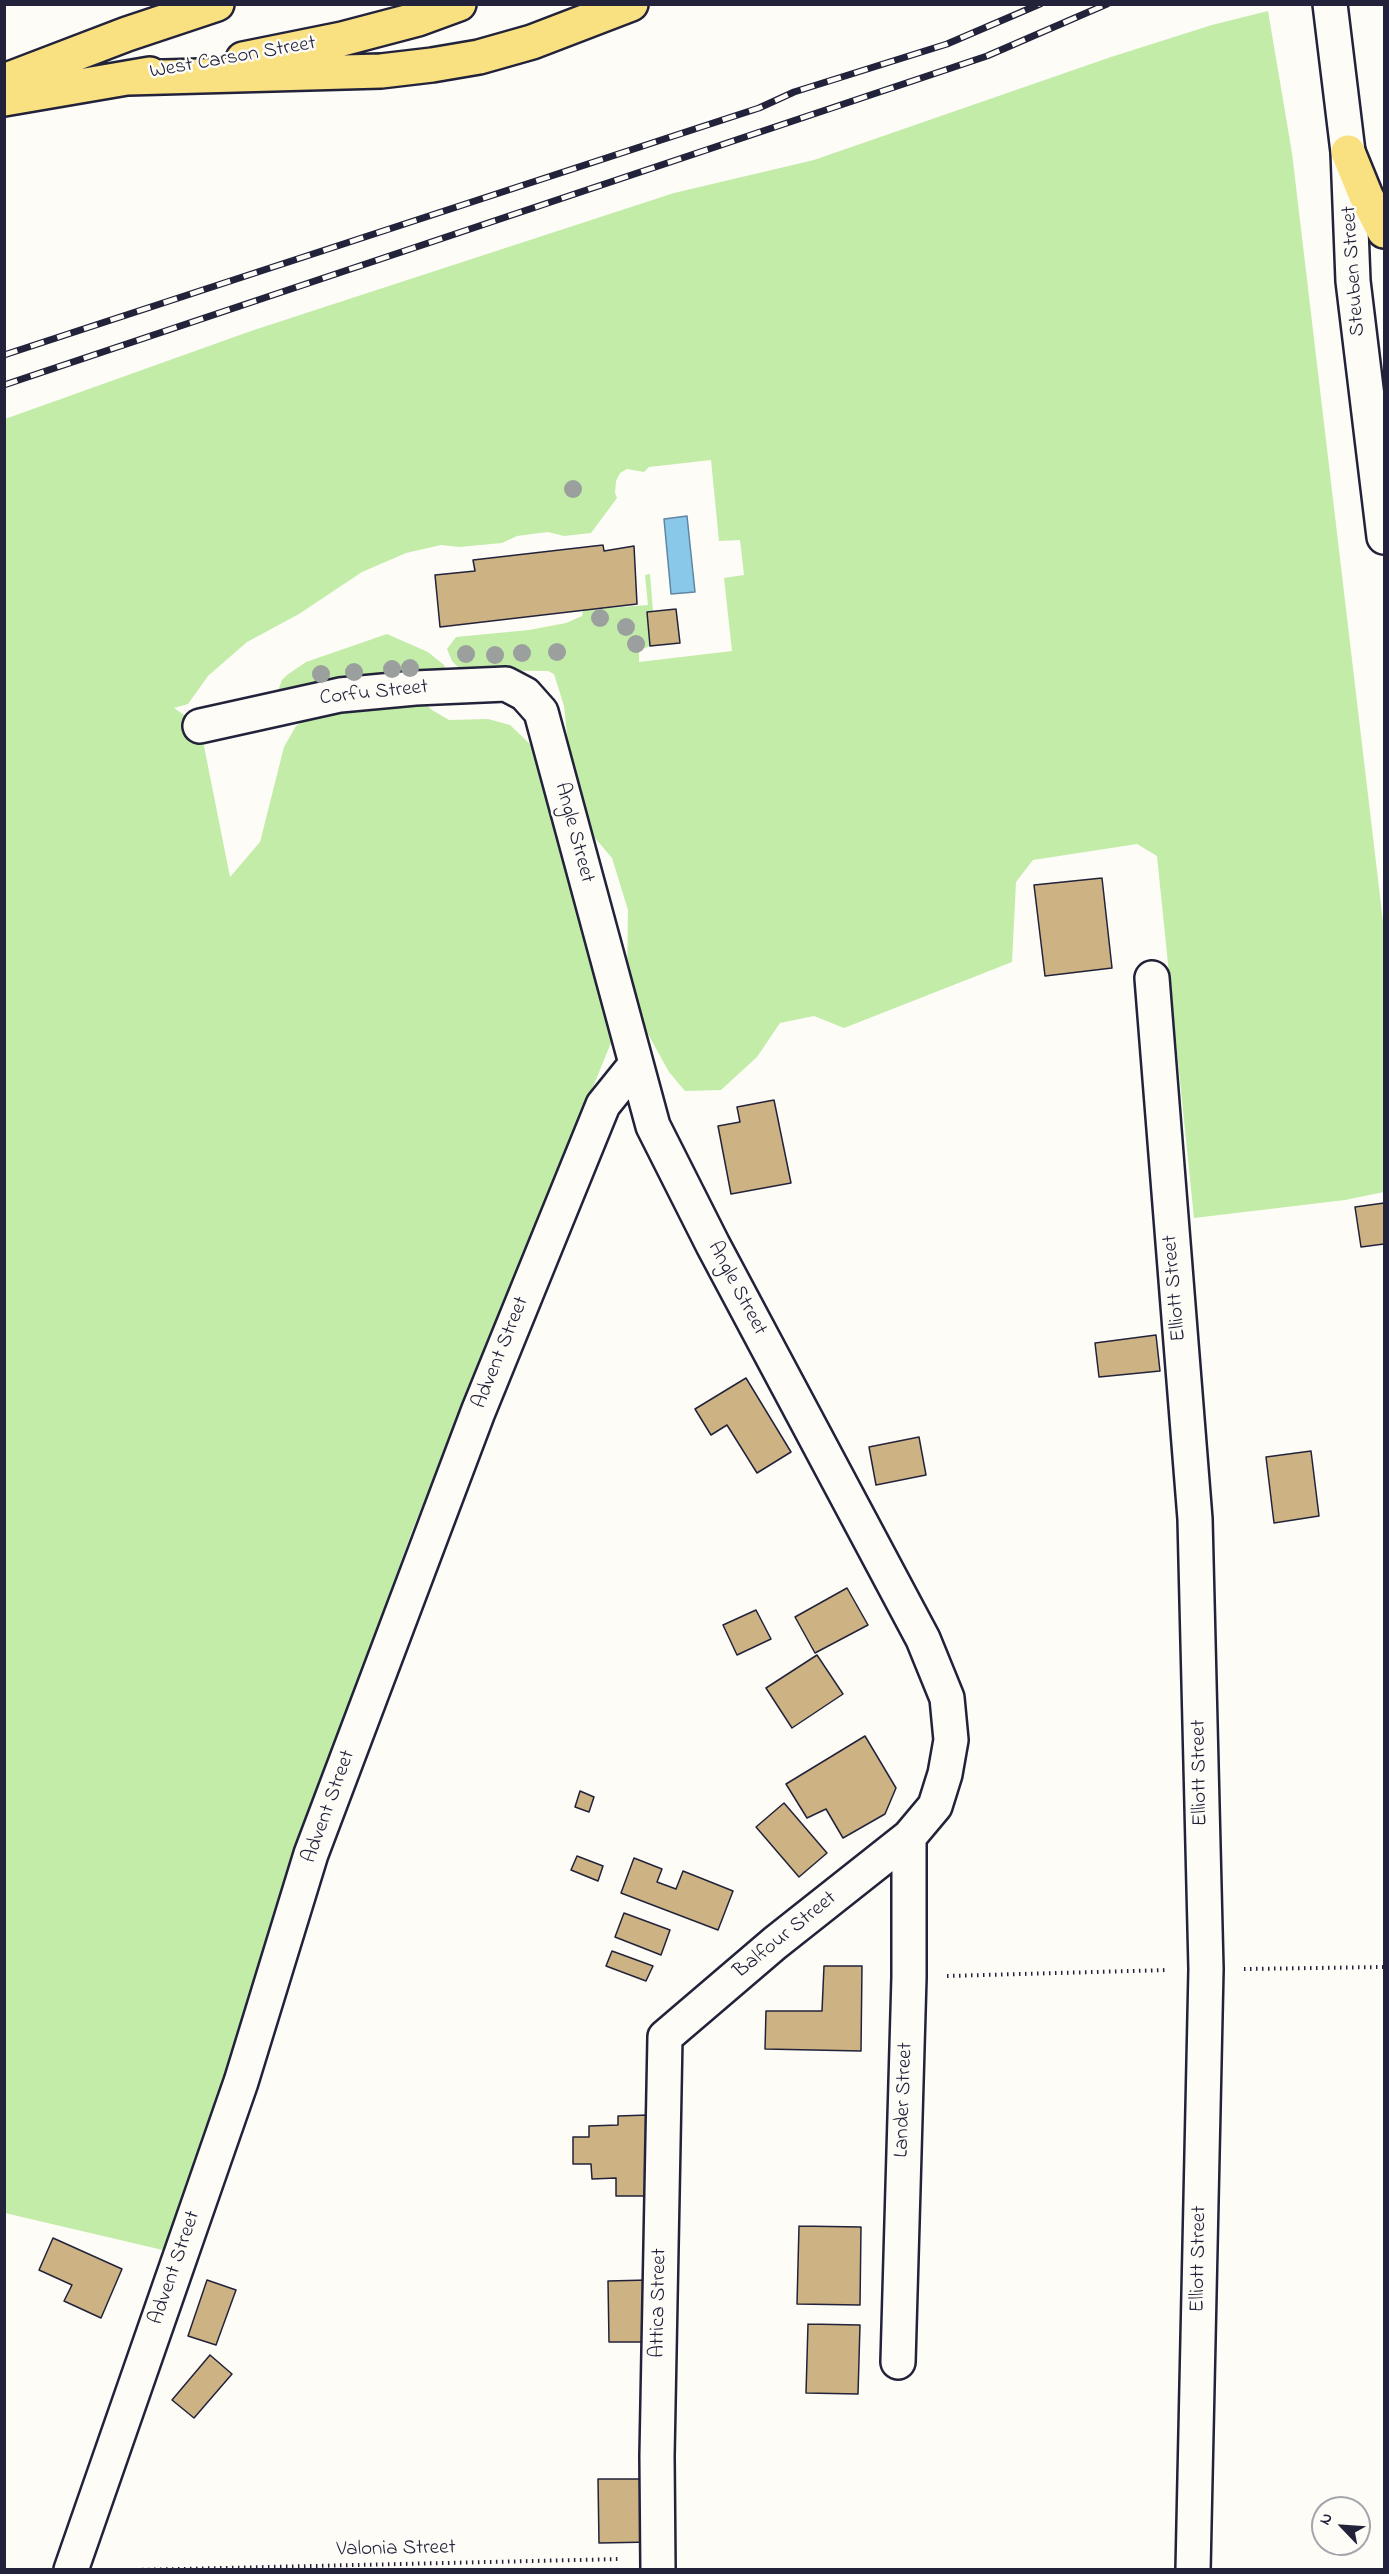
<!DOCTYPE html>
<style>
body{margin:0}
#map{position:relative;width:1389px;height:2574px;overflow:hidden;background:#fdfcf7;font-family:"Indie Flower",sans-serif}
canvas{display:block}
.frame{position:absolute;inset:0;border:6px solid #22223b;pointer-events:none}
.north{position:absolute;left:1311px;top:2496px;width:60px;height:60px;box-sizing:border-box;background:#fdfcf7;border:2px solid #a5a5ac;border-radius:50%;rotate:295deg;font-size:16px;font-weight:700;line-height:24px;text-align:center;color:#22223b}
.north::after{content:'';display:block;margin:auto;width:21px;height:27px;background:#22223b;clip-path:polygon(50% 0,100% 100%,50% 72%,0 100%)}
</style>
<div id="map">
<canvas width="1389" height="2574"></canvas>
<div class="frame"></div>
<div class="north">N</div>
</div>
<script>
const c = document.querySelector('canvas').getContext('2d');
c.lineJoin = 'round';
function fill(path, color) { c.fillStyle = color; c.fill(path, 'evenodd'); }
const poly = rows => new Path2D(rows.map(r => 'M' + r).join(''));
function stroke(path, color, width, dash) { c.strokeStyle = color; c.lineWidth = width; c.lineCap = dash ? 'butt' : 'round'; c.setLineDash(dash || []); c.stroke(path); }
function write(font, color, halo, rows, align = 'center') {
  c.font = font + ' "Indie Flower",sans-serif'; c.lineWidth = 5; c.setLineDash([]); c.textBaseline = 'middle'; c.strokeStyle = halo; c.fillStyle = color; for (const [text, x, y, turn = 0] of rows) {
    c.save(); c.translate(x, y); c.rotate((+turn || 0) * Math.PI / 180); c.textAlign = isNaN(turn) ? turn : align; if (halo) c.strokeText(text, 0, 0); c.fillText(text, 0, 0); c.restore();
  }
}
fill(poly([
 [1268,11,1292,153,1384,930,1384,1192,1345,1200,1194,1218,1157,856,1137,844,1033,860,1016,882,1012,962,844,1028,814,1016,780,1023,757,1057,721,1090,685,1091,669,1072,648,1034,627,982,628,910,612,858,589,831,571,772,564,706,554,674,548,671,461,670,452,661,447,649,456,637,529,630,566,623,582,616,583,610,648,605,645,575,650,574,653,611,647,612,650,646,639,651,639,662,732,651,724,578,744,575,740,540,719,541,711,460,649,467,644,472,627,469,620,473,616,481,615,493,617,498,591,533,564,536,548,532,517,536,502,543,459,547,441,545,406,553,362,572,299,614,247,642,208,676,188,704,174,708,200,726,230,877,260,842,284,747,296,726,317,712,417,697,432,710,449,720,488,719,510,725,532,746,545,768,615,1033,412,1531,301,1839,252,2015,167,2251,5,2213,5,419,251,331,674,193,814,160,1111,57,1212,25],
 [387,634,428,652,444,665,448,673,281,693,278,691,282,680,287,675,306,662]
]), '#c2eca8');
const water = poly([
 [687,516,695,592,671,594,664,519,687,516]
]);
fill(water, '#89c8e9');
stroke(water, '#6086a3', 1.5);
const building = poly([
 [603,545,604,551,634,546,637,604,440,627,435,575,475,571,473,560,603,545],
 [676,609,680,643,650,646,647,612,676,609],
 [1102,878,1112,968,1045,976,1034,885,1102,878],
 [774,1100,791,1183,731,1194,718,1126,740,1122,737,1107,774,1100],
 [1384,1203,1384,1244,1361,1247,1355,1207,1384,1203],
 [1156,1335,1160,1371,1099,1377,1095,1343,1156,1335],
 [746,1378,791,1452,757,1473,727,1425,711,1435,695,1409,746,1378],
 [919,1437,926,1475,876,1485,869,1447,919,1437],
 [1311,1451,1319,1516,1274,1523,1266,1457,1311,1451],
 [847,1588,868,1625,815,1653,795,1617,847,1588],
 [756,1610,771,1639,737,1655,723,1625,756,1610],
 [817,1655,843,1694,792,1728,766,1688,817,1655],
 [865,1736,896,1788,885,1814,843,1838,826,1809,807,1818,786,1784,865,1736],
 [580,1791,594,1797,589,1812,575,1807,580,1791],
 [784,1803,827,1853,799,1877,756,1827,784,1803],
 [577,1856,603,1866,598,1881,571,1870,577,1856],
 [634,1858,662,1869,657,1882,676,1889,683,1871,733,1891,718,1930,621,1893,634,1858],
 [624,1913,670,1930,661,1955,615,1937,624,1913],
 [612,1951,653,1966,646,1981,606,1966,612,1951],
 [824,1966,862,1966,861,2051,765,2049,766,2011,822,2011,824,1966],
 [648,2115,649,2196,616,2196,616,2178,592,2179,591,2164,573,2164,573,2137,589,2137,589,2126,618,2125,618,2116,648,2115],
 [799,2226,861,2227,860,2305,797,2304,799,2226],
 [53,2238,122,2269,101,2318,64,2301,72,2285,39,2270,53,2238],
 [207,2280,236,2290,216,2345,188,2336,207,2280],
 [648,2280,649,2342,609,2342,608,2281,648,2280],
 [808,2324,860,2325,858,2394,806,2393,808,2324],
 [210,2355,232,2374,194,2418,172,2400,210,2355],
 [598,2479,651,2479,652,2542,599,2543,598,2479]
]);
fill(building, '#cdb383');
stroke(building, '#22223b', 1.5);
const street = poly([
 [200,726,340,695,415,688,506,684,525,694,541,712,653,1126,713,1245,923,1639,947,1698,951,1740,945,1774,935,1806,909,1837,775,1943,665,2037,657,2456,658,2570],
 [1152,978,1195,1519,1206,1969,1193,2570],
 [898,2362,909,1977,909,1837],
 [71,2570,241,2082,311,1854,478,1412,603,1105,636,1064]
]);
const secondary = poly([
 [1330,4,1348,152,1353,281,1384,537]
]);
const primary = poly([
 [243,59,342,39,418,19,459,4],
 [128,78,381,71,432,65,479,57,532,42,631,4],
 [4,81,127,34,217,4],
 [4,99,150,74]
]);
const highway = poly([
 [1348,152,1366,196,1384,231]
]);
stroke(street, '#22223b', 38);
stroke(secondary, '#22223b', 38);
stroke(primary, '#22223b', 38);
stroke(highway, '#22223b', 38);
stroke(poly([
 [1244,1969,1384,1967],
 [947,1976,1168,1970],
 [136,2570,621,2559]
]), '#22223b', 4, [1.5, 4.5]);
stroke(street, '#fdfcf7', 33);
stroke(secondary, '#fdfcf7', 33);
stroke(primary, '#f9e181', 33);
stroke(highway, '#f9e181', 33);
const rail = poly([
 [4,355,759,108,794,92,947,44,1040,4],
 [4,385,987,56,1107,4]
]);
stroke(rail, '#22223b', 7);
stroke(rail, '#fdfcf7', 4.5, [14]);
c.fillStyle = '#9ba09e';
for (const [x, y] of [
 [573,489],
 [600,618],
 [626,627],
 [636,644],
 [557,652],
 [522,653],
 [466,654],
 [495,655],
 [410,668],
 [392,669],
 [354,672],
 [321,674]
]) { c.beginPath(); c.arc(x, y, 9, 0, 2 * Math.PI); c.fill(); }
write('21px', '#22223b', '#fdfcf7', [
 ["West Carson Street",233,59,-10],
 ["Steuben Street",1355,271,-94],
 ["Corfu Street",374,694,-6],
 ["Angle Street",573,833,75],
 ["Elliott Street",1176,1288,-95],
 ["Angle Street",736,1289,62],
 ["Advent Street",502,1353,-68],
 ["Elliott Street",1201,1773,-91],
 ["Advent Street",330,1807,-70],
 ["Balfour Street",786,1936,-39],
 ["Lander Street",905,2100,-88],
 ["Elliott Street",1200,2259,-89],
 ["Advent Street",176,2268,-71],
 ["Attica Street",660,2303,-89],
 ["Valonia Street",396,2550,-1]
]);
</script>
